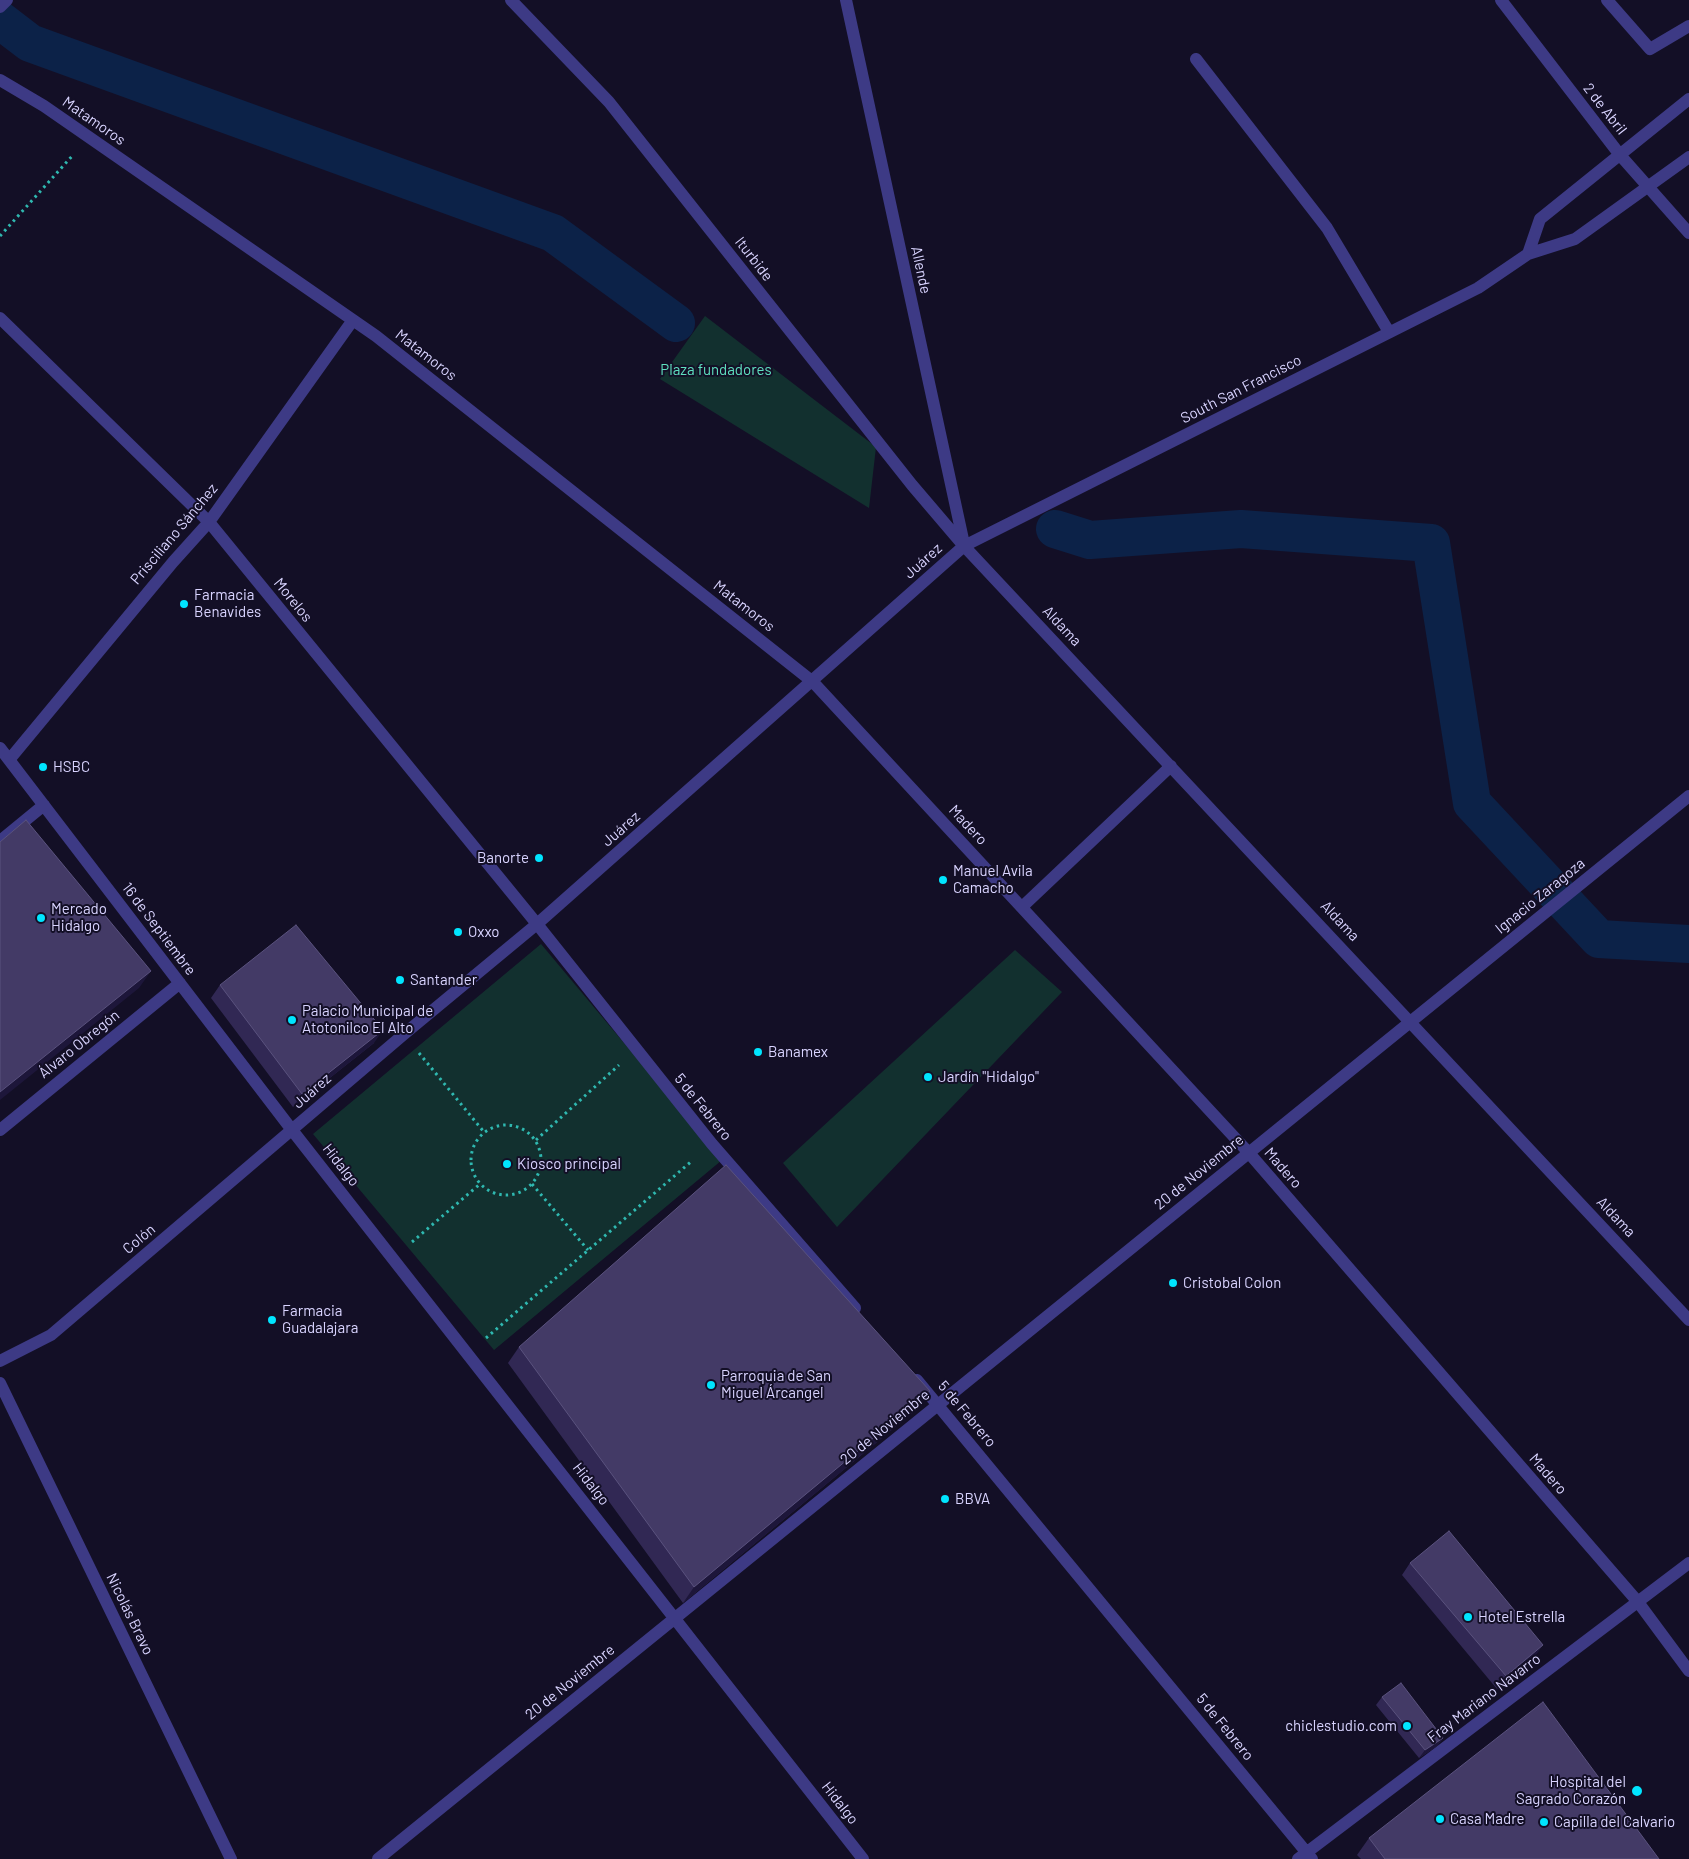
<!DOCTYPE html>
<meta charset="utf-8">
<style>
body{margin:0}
canvas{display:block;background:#130f26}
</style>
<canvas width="1689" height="1859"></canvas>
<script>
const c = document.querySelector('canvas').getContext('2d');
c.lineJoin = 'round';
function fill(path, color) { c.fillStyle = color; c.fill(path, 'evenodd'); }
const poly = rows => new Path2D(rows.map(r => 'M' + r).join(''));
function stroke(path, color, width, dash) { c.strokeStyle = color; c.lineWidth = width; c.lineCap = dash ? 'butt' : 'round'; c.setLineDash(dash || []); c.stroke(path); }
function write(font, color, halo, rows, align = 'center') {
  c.font = font + ' Barlow,sans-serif'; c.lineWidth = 4; c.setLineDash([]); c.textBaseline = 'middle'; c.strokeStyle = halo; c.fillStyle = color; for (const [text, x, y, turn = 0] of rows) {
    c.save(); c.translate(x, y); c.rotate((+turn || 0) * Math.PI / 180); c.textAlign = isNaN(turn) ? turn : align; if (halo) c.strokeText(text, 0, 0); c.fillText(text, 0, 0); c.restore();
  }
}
fill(poly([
 [705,316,876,447,869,508,660,379],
 [541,944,722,1160,494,1350,313,1134],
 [1015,950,1062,992,837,1227,783,1163]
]), '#12302f');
stroke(poly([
 [0,20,30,43,553,233,676,323],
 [1055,529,1090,540,1241,529,1431,543,1472,803,1599,939,1689,944]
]), '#0c2248', 38);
stroke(poly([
 [0,236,73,155],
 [419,1053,484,1132],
 '471 1160a35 35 0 1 1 70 0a35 35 0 1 1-70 0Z',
 [536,1140,619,1065],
 [532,1184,588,1250],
 [412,1242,480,1184],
 [486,1338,693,1160]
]), '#2fb8b0', 3, [2.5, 4]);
stroke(poly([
 [511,0,609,102,912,485,964,546,1689,1320],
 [846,0,964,544],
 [1501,0,1620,155,1689,233],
 [1607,0,1650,49,1689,26],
 [0,7,7,0],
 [1196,59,1327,228,1389,332],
 [0,80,44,106,376,336,813,682,1249,1153,1638,1602,1689,1671],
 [1528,254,1540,219,1689,99],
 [0,318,209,522,537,924,712,1144,855,1308],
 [0,748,292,1130,863,1859],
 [9,760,173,562,209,522,353,320],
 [0,841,44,805],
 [1022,907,1171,766],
 [0,1130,180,983],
 [0,1361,51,1335,403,1035,537,924,964,546,1478,288,1528,254,1575,239,1689,157],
 [917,1380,1312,1859],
 [0,1383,231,1859],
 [378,1859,1689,796],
 [1298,1859,1689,1563]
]), '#3d3a85', 12);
fill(poly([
 [220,985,374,1043,293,1107,211,998],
 [519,1347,918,1408,683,1603,508,1363],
 [1410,1563,1534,1658,1497,1689,1402,1575],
 [1382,1697,1443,1738,1437,1746,1419,1758,1376,1705],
 [1369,1838,1659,1859,1361,1859,1357,1855]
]), '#312854');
fill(poly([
 [151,971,139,988,0,1100,0,1092],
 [383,1030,374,1043,293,1107,302,1094],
 [930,1391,918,1408,683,1603,694,1587],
 [1543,1645,1534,1658,1497,1689,1506,1676],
 [1443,1738,1437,1746,1419,1758,1425,1750]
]), '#1d163a');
const building = poly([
 [26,820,151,971,0,1092,0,842,26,820],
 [296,925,383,1030,302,1094,220,985,296,925],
 [726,1165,930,1391,694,1587,519,1347,726,1165],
 [1449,1531,1543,1645,1506,1676,1410,1563,1449,1531],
 [1401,1683,1443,1738,1425,1750,1382,1697,1401,1683],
 [1543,1702,1659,1859,1385,1859,1369,1838,1543,1702]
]);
fill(building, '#433a66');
stroke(building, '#5a527e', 1);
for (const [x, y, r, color] of [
 [184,604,5,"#00e5ff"],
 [43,767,5,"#00e5ff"],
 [539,858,5,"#00e5ff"],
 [943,880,5,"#00e5ff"],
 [41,918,5,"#00e5ff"],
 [458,932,5,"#00e5ff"],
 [400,980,5,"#00e5ff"],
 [292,1020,5,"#00e5ff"],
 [758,1052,5,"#00e5ff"],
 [928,1077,5,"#00e5ff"],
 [507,1164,5,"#00e5ff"],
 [1173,1283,5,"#00e5ff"],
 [272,1320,5,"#00e5ff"],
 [711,1385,5,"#00e5ff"],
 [945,1499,5,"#00e5ff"],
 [1468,1617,5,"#00e5ff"],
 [1407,1726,5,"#00e5ff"],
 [1637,1791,6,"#00e5ff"],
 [1440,1819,5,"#00e5ff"],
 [1544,1822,5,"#00e5ff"]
]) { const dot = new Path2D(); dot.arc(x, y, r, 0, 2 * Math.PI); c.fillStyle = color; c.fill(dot); stroke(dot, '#130f26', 2); }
write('15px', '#d9d4ff', '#130f26', [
 ["2 de Abril",1605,109,52],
 ["Matamoros",94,121,35],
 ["Iturbide",754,259,52],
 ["Allende",921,270,78],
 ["Matamoros",426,355,38],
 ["South San Francisco",1241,389,-27],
 ["Prisciliano Sánchez",174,534,-50],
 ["Juárez",923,561,-42],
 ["Morelos",293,600,51],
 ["Matamoros",744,606,38],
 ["Aldama",1062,626,47],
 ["Madero",968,825,47],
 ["Juárez",621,829,-41],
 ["Ignacio Zaragoza",1540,896,-39],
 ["Aldama",1340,921,47],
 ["16 de Septiembre",159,929,53],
 ["Álvaro Obregón",79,1044,-39],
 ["Juárez",312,1091,-41],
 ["5 de Febrero",703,1107,51],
 ["Hidalgo",341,1165,52],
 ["Madero",1283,1168,49],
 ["20 de Noviembre",1199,1172,-39],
 ["Aldama",1616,1217,47],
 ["Colón",139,1239,-40],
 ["5 de Febrero",967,1414,50],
 ["20 de Noviembre",885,1427,-39],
 ["Madero",1548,1474,49],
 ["Hidalgo",591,1484,52],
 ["Nicolás Bravo",130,1614,64],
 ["20 de Noviembre",570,1682,-39],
 ["Fray Mariano Navarro",1484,1698,-37],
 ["5 de Febrero",1225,1727,51],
 ["Hidalgo",840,1803,52]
]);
write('15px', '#5fe0c0', '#130f26', [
 ["Plaza fundadores",716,370]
]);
write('15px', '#d9d4ff', '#130f26', [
 ["Farmacia",194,595],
 ["Benavides",194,612],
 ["HSBC",53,767],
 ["Banorte",529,858,"right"],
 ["Manuel Avila",953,871],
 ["Camacho",953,888],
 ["Mercado",51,909],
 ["Hidalgo",51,926],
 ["Oxxo",468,932],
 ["Santander",410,980],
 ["Palacio Municipal de",302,1011],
 ["Atotonilco El Alto",302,1028],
 ["Banamex",768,1052],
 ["Jardín \"Hidalgo\"",938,1077],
 ["Kiosco principal",517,1164],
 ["Cristobal Colon",1183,1283],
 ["Farmacia",282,1311],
 ["Guadalajara",282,1328],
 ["Parroquia de San",721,1376],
 ["Miguel Árcangel",721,1393],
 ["BBVA",955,1499],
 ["Hotel Estrella",1478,1617],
 ["chiclestudio.com",1397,1726,"right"],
 ["Hospital del",1626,1782,"right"],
 ["Sagrado Corazón",1626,1799,"right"],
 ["Casa Madre",1450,1819],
 ["Capilla del Calvario",1554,1822]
], 'left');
</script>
